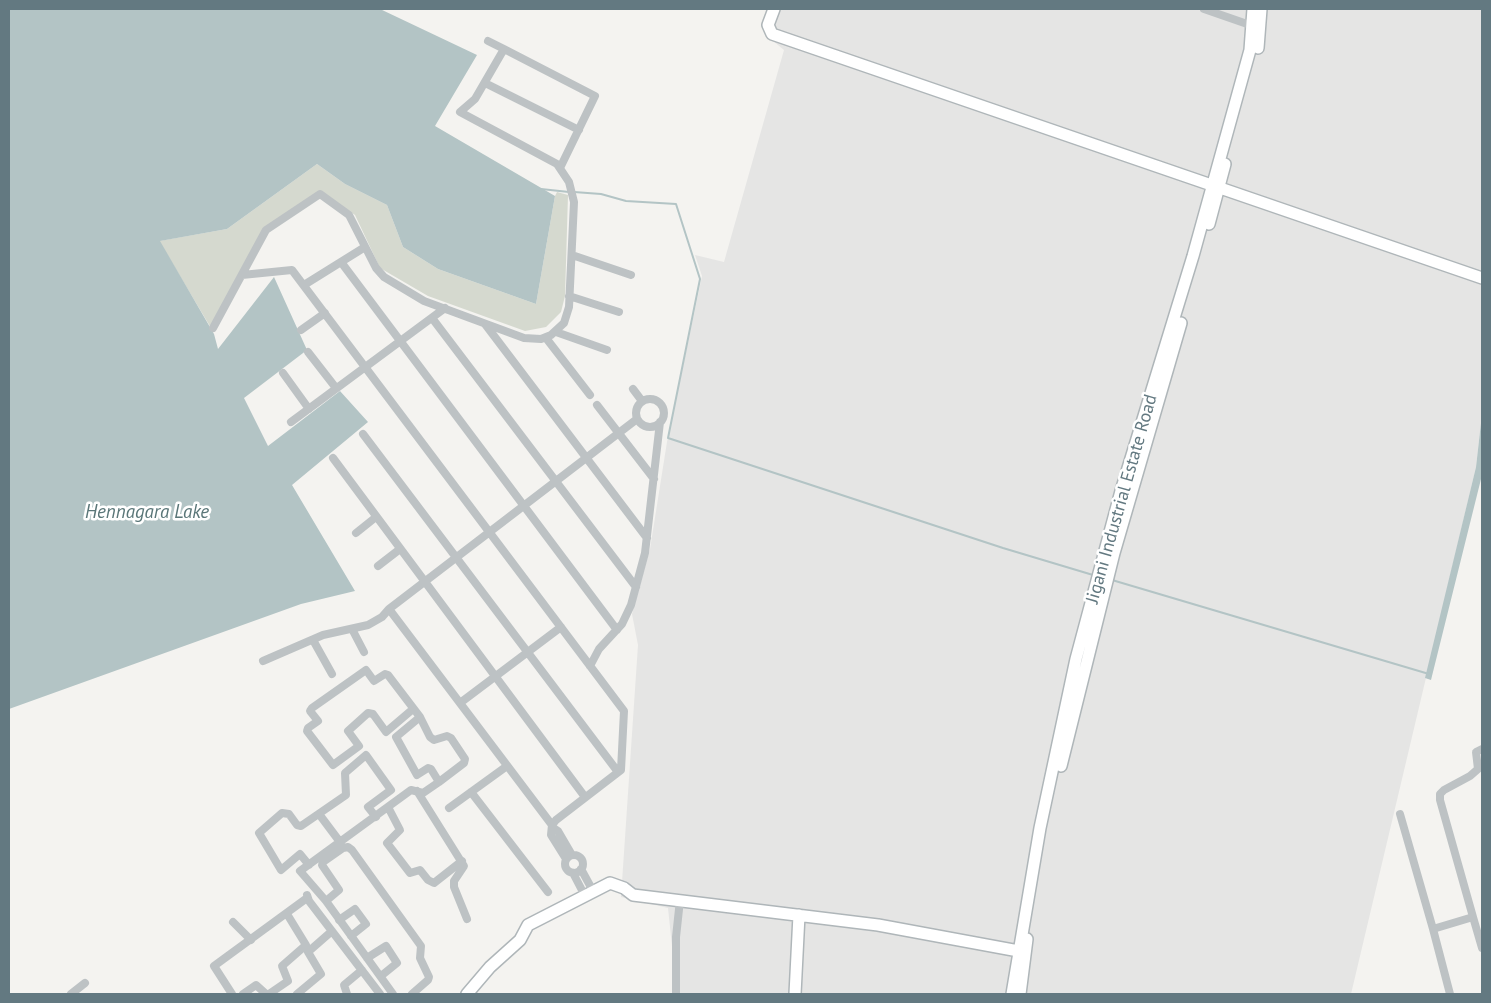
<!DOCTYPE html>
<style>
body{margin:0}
#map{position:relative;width:1491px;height:1003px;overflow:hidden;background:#f4f3f0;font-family:"PT Sans",sans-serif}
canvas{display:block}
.frame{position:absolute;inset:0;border:10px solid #637981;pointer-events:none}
</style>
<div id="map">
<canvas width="1491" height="1003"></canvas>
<div class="frame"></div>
</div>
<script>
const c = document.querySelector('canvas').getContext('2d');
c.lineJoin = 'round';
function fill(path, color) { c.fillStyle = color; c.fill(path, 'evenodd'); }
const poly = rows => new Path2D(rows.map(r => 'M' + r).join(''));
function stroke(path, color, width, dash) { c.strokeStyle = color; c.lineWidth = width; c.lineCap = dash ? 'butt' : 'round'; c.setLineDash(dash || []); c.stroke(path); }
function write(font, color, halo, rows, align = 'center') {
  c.font = font + ' "PT Sans",sans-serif'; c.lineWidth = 5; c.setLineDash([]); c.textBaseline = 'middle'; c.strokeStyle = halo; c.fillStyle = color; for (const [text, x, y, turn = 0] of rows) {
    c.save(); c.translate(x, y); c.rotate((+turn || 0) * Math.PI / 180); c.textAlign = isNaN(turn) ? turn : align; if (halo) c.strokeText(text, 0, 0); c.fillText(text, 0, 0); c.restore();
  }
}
fill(poly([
 [768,9,1482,9,1482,414,1476,467,1351,994,677,994,668,908,621,897,638,645,632,614,650,549,667,442,702,276,695,255,724,262,784,50,767,36]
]), '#e5e5e4');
fill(poly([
 [317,164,345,184,387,205,403,247,438,269,536,304,555,196,557,192,568,195,565,296,561,312,546,327,525,331,428,296,380,268,355,215,319,191,266,228,211,328,159,241,227,229]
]), '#d5d9cf');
fill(poly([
 [9,9,380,9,477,55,435,126,555,196,536,304,438,269,403,247,387,205,345,184,317,164,227,229,160,241,214,334,218,349,274,277,307,350,244,398,268,446,340,391,368,422,292,485,355,591,301,604,9,709],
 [1482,414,1482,475,1431,680,1425,678,1476,467]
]), '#b3c4c5');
stroke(poly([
 [541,189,569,192],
 [574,192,601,194,626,201,676,204,700,279,668,438,1003,548,1093,575],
 [1112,580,1429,674]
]), '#b3c4c5', 2);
const secondary = poly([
 [774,9,768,25,772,34,1482,278],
 [1258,48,1261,9],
 [1209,224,1225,164],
 [1061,766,1114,553,1181,323],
 [467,994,490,967,520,940,528,925,610,883,624,888,633,895,878,925,1024,952],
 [795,994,799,915],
 [1012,994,1040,828,1076,659,1121,491,1193,256,1250,50,1253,9],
 [1020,994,1027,939]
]);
stroke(secondary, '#afb6b9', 14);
stroke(poly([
 [1204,9,1253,26],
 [488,41,504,49],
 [485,83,579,130],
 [572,255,631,275],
 [341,262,617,630],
 [242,275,292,270,624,711,621,770,556,820,552,825,551,835,566,859],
 [304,285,365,247],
 [569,296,619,312],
 [432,318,636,587],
 [485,324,647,538],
 [213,328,266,230,320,194,349,215,376,268,384,277,424,301,524,338,541,339,551,335,564,323,569,307,574,202,569,182,557,164,460,112,475,99,504,49,595,96,560,168],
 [301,330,325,313],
 [556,332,607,350],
 [546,338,590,395],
 [308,352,336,388],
 [283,373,309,409],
 [633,389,642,401],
 '636 413a14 14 0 1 1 28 0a14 14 0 1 1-28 0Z',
 [597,405,654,479],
 [291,422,445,308],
 [363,434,618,772],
 [333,458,585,797],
 [356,533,376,517],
 [378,566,400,549],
 [352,629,364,652],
 [313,640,332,674],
 [263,661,323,635,368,625,382,617,389,609],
 [590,666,599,649,622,624,631,605,645,553,660,422],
 [460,703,561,627],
 [413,709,386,732,373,714,368,713,348,731,359,746,333,765,307,731,308,728,318,721,310,711,312,708,366,670,374,681,385,674,388,675,420,717],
 [417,791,464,866,454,881,454,887,467,919],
 [471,792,548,892],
 [388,807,400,830,387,843,410,873,420,870,428,880,434,883,462,861],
 [449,808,507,766],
 [319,814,340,842],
 [1400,814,1433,929],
 [552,825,389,609,637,419],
 [552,827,558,831,572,855],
 '565 864a9 9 0 1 1 18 0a9 9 0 1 1-18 0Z',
 [309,865,300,854,281,870,259,833,282,813,289,814,297,825,301,826,346,795,345,773,366,755,391,790,368,807,376,817],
 [581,869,593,891],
 [573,873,585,896],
 [307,895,309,901,380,994],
 [326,901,339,890,322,865,323,862,343,848,348,847,352,850,421,946,420,958,429,977,428,980,412,994],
 [1473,917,1440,800,1440,794,1444,790,1470,776,1478,769,1476,752,1482,749],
 [339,920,355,909,366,924,351,936],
 [233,922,251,940],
 [367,958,386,946,397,963,381,976],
 [71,994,85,983],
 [232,994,214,966,307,898],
 [243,994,256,985,266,994],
 [269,994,288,981,282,966,306,945,287,914],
 [297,994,321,974,308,952,332,931],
 [347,994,344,985,362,970],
 [393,994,326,901,300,871,411,790,423,793,439,782,464,763,465,759,451,738,447,736,434,740,430,737,420,717,396,737,417,775,428,768,431,769,439,782],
 [676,994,676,937,680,900],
 [1450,994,1433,929,1473,917,1482,948]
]), '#bdc2c4', 8);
stroke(secondary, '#fff', 11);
write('18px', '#637981', '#fff', [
 ["Jigani Industrial Estate Road",1122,499,-74]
]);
write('italic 19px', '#5a7678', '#fff', [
 ["Hennagara Lake",147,513]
]);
</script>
